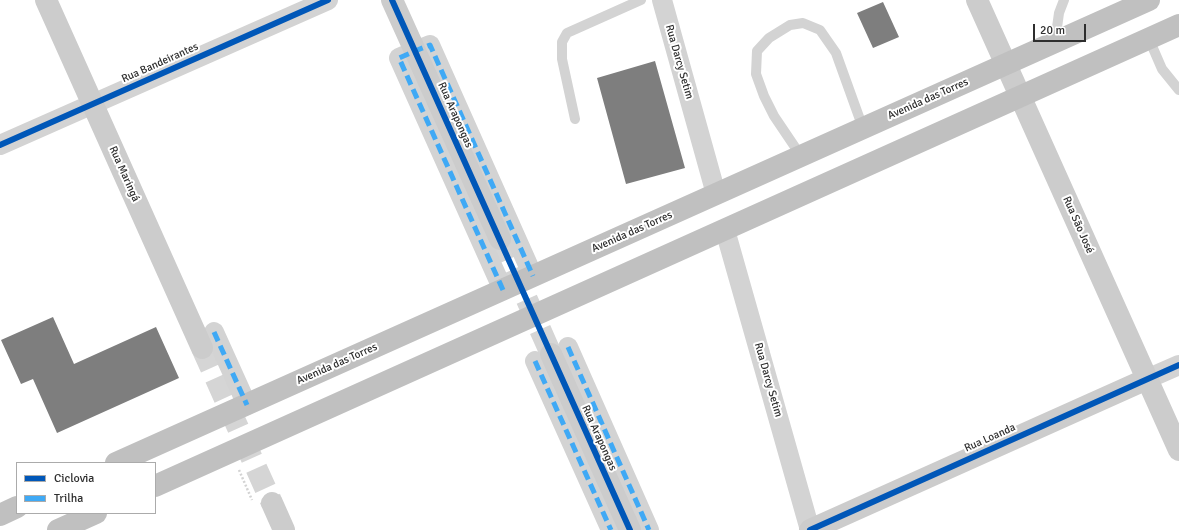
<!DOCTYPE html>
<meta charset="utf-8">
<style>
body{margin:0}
#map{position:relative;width:1179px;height:530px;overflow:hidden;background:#fff;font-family:Signika,sans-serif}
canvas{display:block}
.legend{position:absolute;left:16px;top:462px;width:140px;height:52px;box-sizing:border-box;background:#fff;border:1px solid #ababab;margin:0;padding:5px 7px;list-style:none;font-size:12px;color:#2e2e2e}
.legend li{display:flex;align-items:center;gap:8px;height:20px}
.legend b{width:20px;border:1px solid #ababab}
.scale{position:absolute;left:1033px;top:24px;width:53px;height:18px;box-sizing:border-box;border:2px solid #2e2e2e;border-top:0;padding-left:5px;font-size:12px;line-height:14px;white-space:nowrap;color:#2e2e2e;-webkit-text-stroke:3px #fff;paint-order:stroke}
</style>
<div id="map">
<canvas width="1179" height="530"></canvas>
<ul class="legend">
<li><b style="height:5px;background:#0057b8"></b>Ciclovia</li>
<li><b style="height:5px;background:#3fa9f5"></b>Trilha</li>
</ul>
<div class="scale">20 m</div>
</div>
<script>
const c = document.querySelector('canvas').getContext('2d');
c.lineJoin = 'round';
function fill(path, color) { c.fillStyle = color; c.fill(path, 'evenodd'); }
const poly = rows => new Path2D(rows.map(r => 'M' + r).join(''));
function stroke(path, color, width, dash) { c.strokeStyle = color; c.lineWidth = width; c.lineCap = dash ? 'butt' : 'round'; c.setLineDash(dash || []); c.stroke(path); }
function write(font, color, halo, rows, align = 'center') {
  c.font = font + ' Signika,sans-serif'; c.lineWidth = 4; c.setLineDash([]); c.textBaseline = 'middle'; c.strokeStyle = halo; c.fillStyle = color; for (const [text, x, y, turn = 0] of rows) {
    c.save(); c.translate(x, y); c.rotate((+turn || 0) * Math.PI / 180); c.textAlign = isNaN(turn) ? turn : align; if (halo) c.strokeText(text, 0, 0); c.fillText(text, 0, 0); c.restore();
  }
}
fill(poly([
 [883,2,899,37,873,48,857,13],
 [655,61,685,168,626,184,597,78],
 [53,317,74,364,156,327,179,378,57,433,33,379,21,384,1,340]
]), '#7e7e7e');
stroke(poly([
 [500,239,551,354],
 [202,348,272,503]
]), '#d5d5d5', 22, [22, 11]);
stroke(poly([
 [239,470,252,500]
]), '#d3d3d3', 2.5, [2, 2]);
stroke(poly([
 [1149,39,1162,69,1179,90],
 [1055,42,1059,13,1064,0],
 [575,119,562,59,562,42,567,33,641,0],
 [801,156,774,116,764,96,756,74,757,51,769,38,790,25,803,23,820,30,836,53,863,128]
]), '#d3d3d3', 10);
stroke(poly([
 [662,0,716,194],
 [0,145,328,0],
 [725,230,810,530],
 [503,290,399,58,415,51,430,45,533,276],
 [214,332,247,405],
 [568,347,649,530],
 [535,361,611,530],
 [1147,379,1179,365]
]), '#d3d3d3', 20);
stroke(poly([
 [46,0,202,348],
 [392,0,500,239],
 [977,0,1179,450],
 [551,354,630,530],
 [272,503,284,530],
 [810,530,1147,379]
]), '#ccc', 22);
stroke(poly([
 [116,463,1149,0],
 [155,486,1179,25],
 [0,515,17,507],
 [58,530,96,513]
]), '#c0c0c0', 22);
stroke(poly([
 [503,290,399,58,415,51,430,45,533,276],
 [214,332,247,405],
 [568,347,649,530],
 [535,361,611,530]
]), '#3fa9f5', 5, [10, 5]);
stroke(poly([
 [392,0,630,530],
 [0,145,328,0],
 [810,530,1179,365]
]), '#0057b8', 6);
write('11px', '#2e2e2e', '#fff', [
 ["Rua Darcy Setim",679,62,74],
 ["Rua Bandeirantes",160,63,-24],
 ["Avenida das Torres",928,99,-24],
 ["Rua Arapongas",455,115,66],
 ["Rua Maringá",124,174,66],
 ["Rua São José",1078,225,66],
 ["Avenida das Torres",632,232,-24],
 ["Avenida das Torres",337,364,-24],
 ["Rua Darcy Setim",768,380,74],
 ["Rua Arapongas",599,438,66],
 ["Rua Loanda",990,438,-24]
]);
</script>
